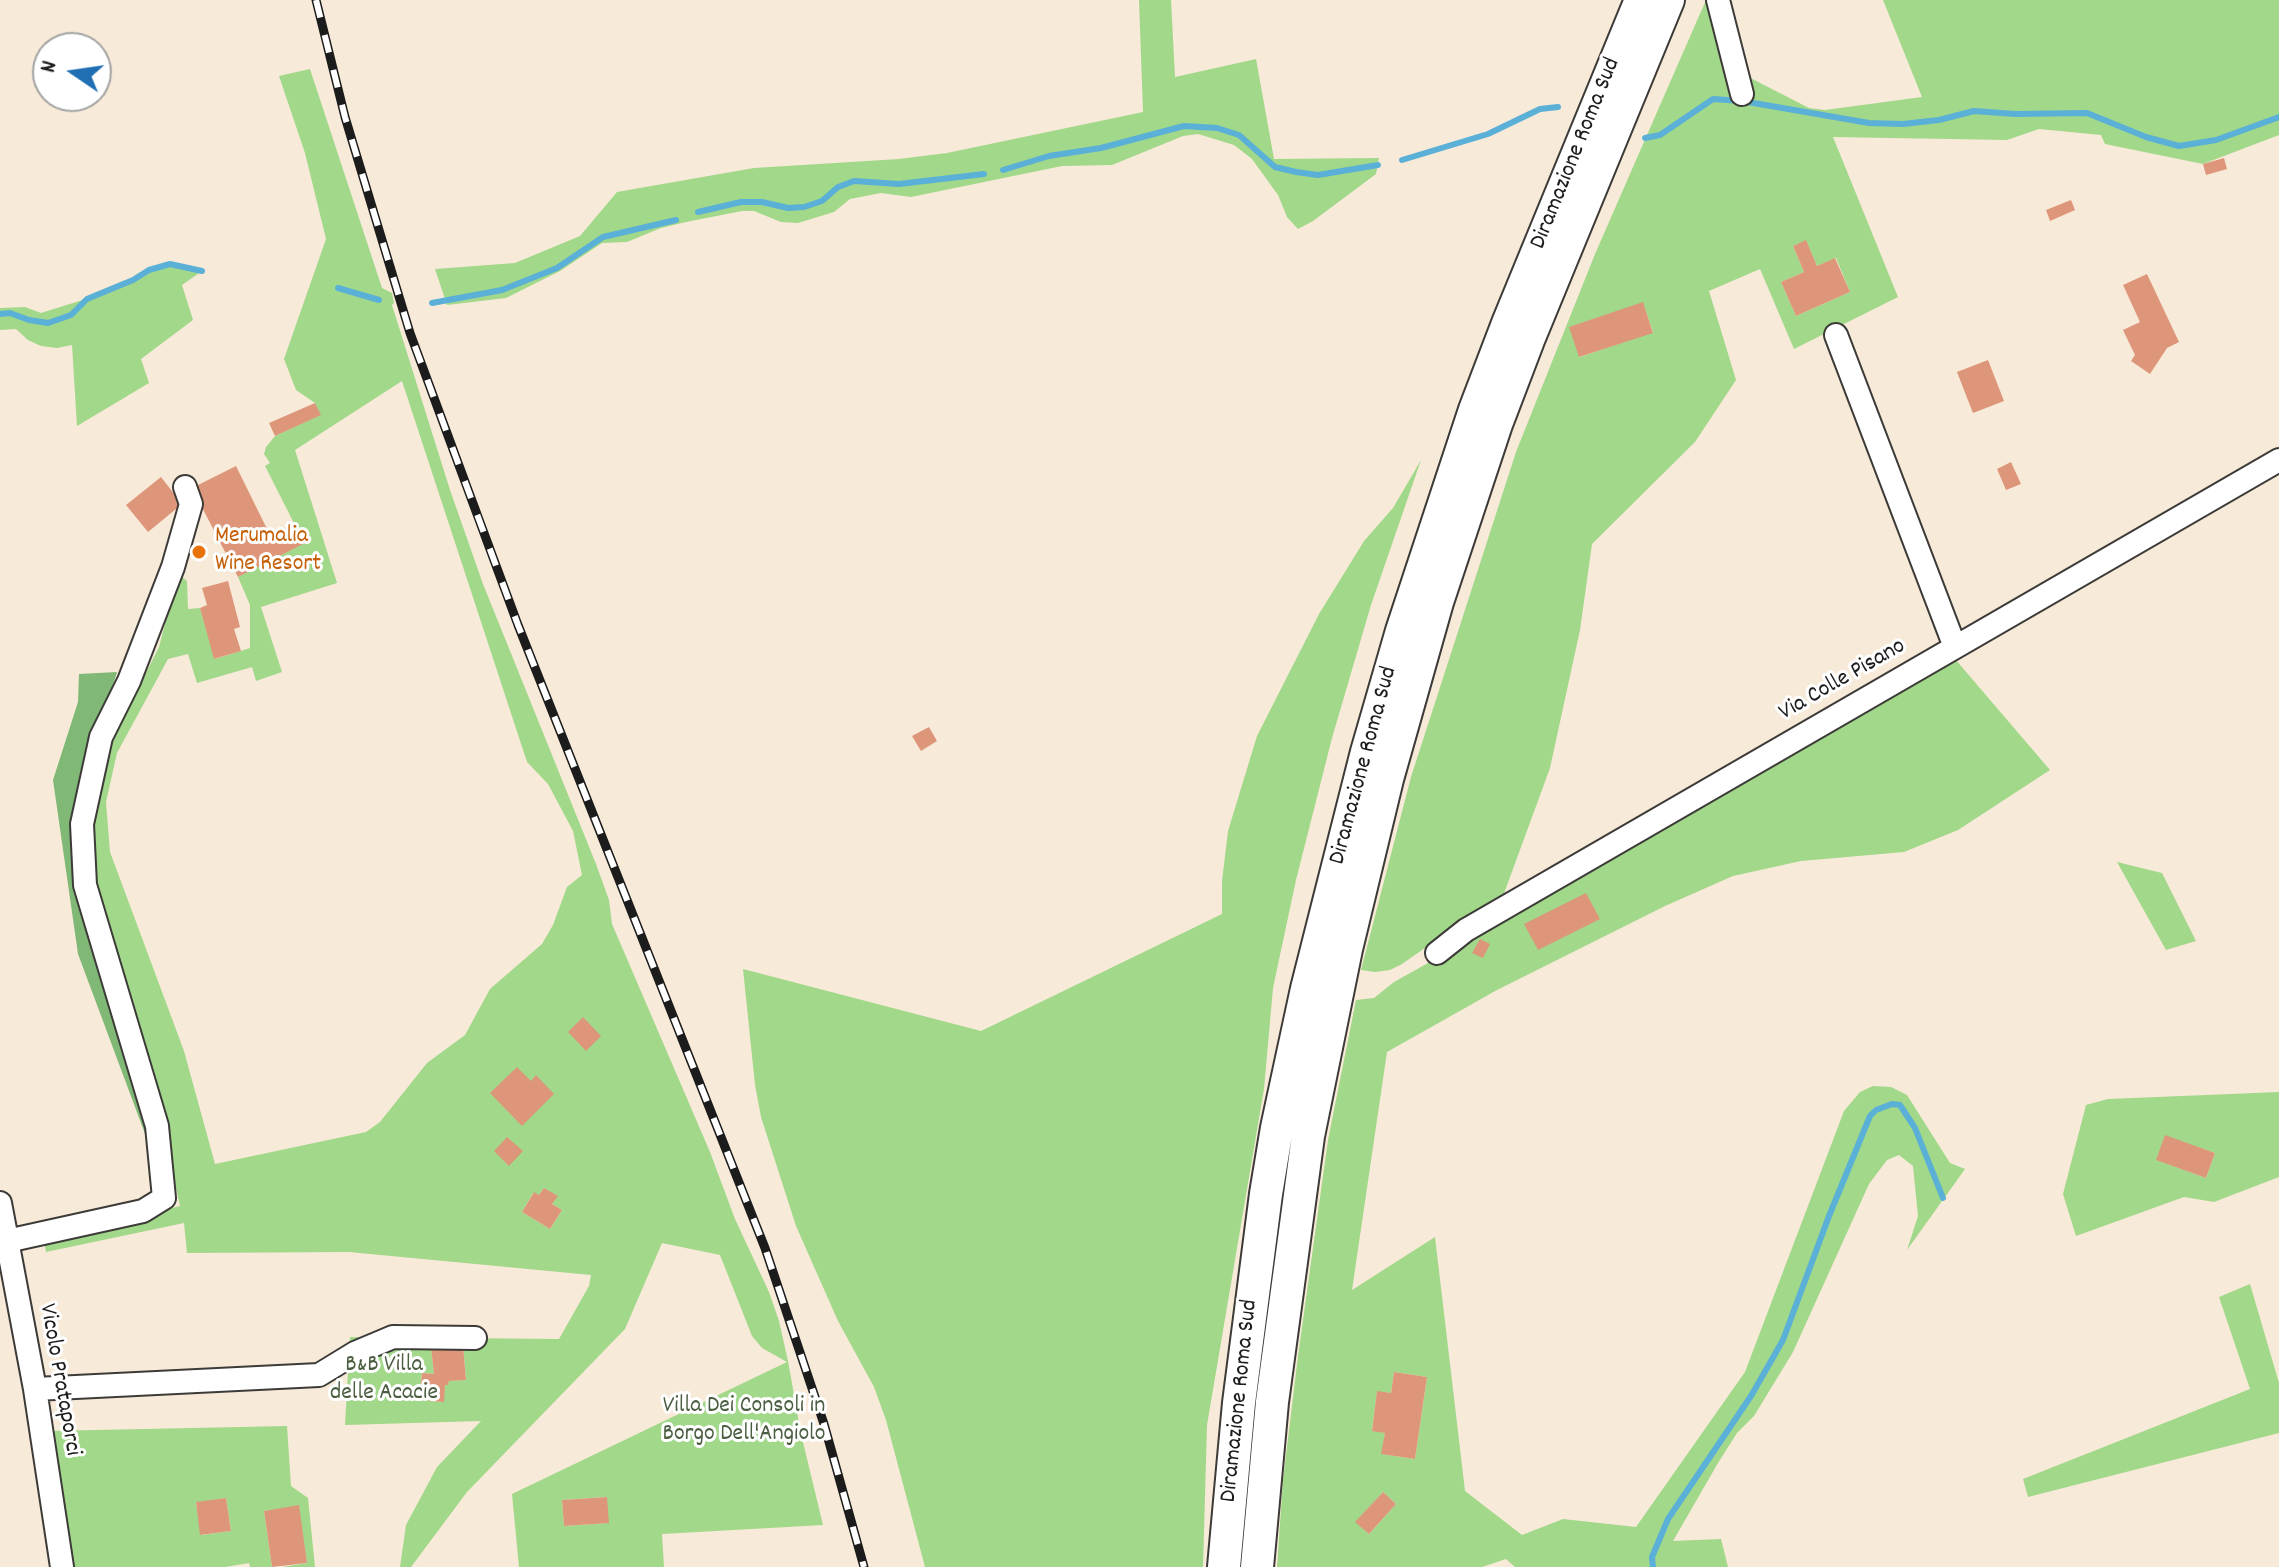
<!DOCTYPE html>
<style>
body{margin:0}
#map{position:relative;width:2279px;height:1567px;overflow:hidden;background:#f8ead8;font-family:Dekko,sans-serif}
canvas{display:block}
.north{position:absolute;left:32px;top:32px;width:80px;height:80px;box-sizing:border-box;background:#fff;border:2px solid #a4a4a4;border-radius:50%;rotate:283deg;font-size:22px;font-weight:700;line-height:32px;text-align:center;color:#1c1c1c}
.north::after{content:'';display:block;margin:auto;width:28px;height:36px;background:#1f6fb2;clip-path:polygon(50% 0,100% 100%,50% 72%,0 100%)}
</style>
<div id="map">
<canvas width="2279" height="1567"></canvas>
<div class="north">N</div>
</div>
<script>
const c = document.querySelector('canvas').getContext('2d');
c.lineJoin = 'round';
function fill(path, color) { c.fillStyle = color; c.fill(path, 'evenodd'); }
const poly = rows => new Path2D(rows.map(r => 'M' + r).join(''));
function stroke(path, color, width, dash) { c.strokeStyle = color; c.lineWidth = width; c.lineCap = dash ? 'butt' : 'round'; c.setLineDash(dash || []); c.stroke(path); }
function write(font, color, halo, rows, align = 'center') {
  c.font = font + ' Dekko,sans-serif'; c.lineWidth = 6; c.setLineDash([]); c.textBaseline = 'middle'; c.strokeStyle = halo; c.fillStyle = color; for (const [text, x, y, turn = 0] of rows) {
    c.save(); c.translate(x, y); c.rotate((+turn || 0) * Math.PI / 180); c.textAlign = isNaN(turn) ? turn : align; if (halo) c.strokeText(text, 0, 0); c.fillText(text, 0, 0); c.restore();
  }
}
fill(poly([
 [1139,0,1171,0,1175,77,1256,59,1274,159,1379,158,1376,174,1313,221,1298,229,1287,217,1278,195,1252,159,1234,145,1198,134,1183,136,1112,165,1062,166,911,197,881,193,850,199,834,212,798,223,781,222,754,211,742,211,686,222,661,228,627,242,602,243,560,271,506,298,447,305,435,269,515,263,580,236,617,192,754,168,899,159,947,153,1143,112],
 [1706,0,1714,0,1729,67,1809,108,1825,110,1922,97,1883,0,2279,0,2279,135,2203,164,2105,144,2101,135,2039,129,2007,140,1833,137,1898,297,1794,349,1760,269,1709,291,1736,380,1695,442,1592,544,1580,630,1550,768,1502,899,1465,920,1402,964,1390,970,1375,972,1361,970,1411,777,1516,452,1595,254],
 [1806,241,1817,266,1836,258,1850,292,1796,316,1781,282,1804,272,1793,246],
 [1643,303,1653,332,1580,357,1570,327],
 [310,69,382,288,392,293,394,303,392,305,450,490,483,584,596,864,609,900,612,924,710,1152,735,1219,769,1292,779,1321,788,1361,801,1434,823,1525,662,1534,664,1567,519,1567,512,1494,787,1362,762,1348,752,1336,720,1255,662,1243,625,1329,467,1492,411,1567,400,1567,406,1525,437,1467,481,1421,345,1425,350,1337,559,1339,589,1286,591,1275,349,1252,187,1253,184,1223,46,1252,44,1239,180,1206,147,1063,90,867,93,811,104,756,159,647,178,574,187,581,188,609,200,608,215,659,250,648,250,605,238,577,304,543,265,466,270,463,264,454,266,447,275,436,320,415,315,403,296,390,284,359,326,239,305,153,279,76],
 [402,381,527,762,548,784,573,831,582,875,567,887,553,925,542,944,490,989,465,1035,427,1063,380,1122,366,1132,215,1164,184,1051,110,852,106,802,117,753,168,659,188,654,197,683,252,667,256,681,282,672,261,607,337,583,295,450],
 [544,1188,557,1196,552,1204,562,1210,550,1229,522,1212,533,1193,539,1195],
 [463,1345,466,1380,449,1381,448,1385,445,1385,443,1402,429,1401,430,1384,421,1383,422,1373,434,1374,431,1348],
 [606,1497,608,1523,564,1526,562,1500],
 [170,264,202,271,182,285,193,320,141,359,149,383,77,426,72,345,57,348,41,346,28,340,16,329,0,330,0,308,25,307,41,313,108,292,149,270],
 [1421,460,1371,605,1332,738,1296,880,1273,988,1264,1089,1207,1425,1203,1567,925,1567,886,1420,874,1387,838,1321,796,1226,761,1117,755,1085,743,969,981,1031,1222,914,1222,881,1228,831,1257,736,1319,614,1364,541,1393,508],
 [1955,659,2050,770,1958,830,1904,852,1801,861,1733,876,1665,906,1497,990,1387,1052,1352,1290,1435,1237,1465,1491,1522,1535,1563,1519,1636,1527,1745,1372,1844,1111,1860,1092,1873,1086,1891,1087,1907,1095,1950,1163,1965,1169,1907,1250,1918,1216,1913,1166,1899,1155,1887,1160,1869,1184,1793,1352,1754,1416,1737,1433,1718,1463,1673,1541,1721,1539,1728,1567,1515,1567,1506,1559,1482,1567,1277,1567,1283,1480,1298,1356,1328,1140,1356,1000,1374,998,1394,982,1428,963,1444,950],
 [1394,1372,1427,1377,1415,1459,1382,1454,1385,1433,1372,1430,1377,1392,1391,1393],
 [1383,1492,1396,1504,1369,1534,1356,1522],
 [2117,862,2162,873,2196,941,2166,950],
 [2279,1092,2279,1177,2214,1202,2184,1197,2076,1236,2063,1194,2086,1105,2108,1099],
 [2165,1136,2215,1153,2206,1178,2157,1160],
 [2250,1284,2279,1383,2279,1433,2028,1497,2023,1479,2250,1389,2219,1297],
 [287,1426,291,1486,308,1498,315,1567,282,1567,307,1563,298,1506,264,1511,272,1567,250,1567,249,1563,225,1567,68,1567,48,1431],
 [226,1498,231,1531,201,1535,196,1503]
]), '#a1d88a');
fill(poly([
 [117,672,77,804,157,1166,78,954,53,780,78,702,79,674]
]), '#80b876');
stroke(poly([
 [1645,138,1660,135,1713,99,1742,101,1869,123,1903,124,1939,120,1974,111,2015,114,2087,113,2146,137,2179,146,2216,140,2279,117],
 [1402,160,1488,134,1540,109,1558,107],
 [1003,170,1049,156,1101,148,1184,126,1217,128,1239,135,1275,167,1296,172,1318,175,1378,165],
 [698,212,741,202,762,202,788,208,804,207,822,201,838,187,854,181,899,184,984,174],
 [338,288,379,300],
 [432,303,502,290,557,268,603,237,676,220],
 [0,314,10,313,29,320,48,323,71,315,87,299,133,280,149,270,170,264,202,271],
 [1653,1567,1652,1557,1668,1519,1751,1396,1783,1340,1829,1216,1870,1116,1876,1110,1892,1104,1900,1105,1915,1128,1943,1198]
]), '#5ab0d6', 6);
fill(poly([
 [2224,158,2227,169,2206,175,2203,164],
 [2071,200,2075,210,2050,221,2046,210],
 [1806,240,1817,266,1835,258,1850,292,1796,316,1781,282,1804,272,1793,246],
 [2147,274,2179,342,2167,348,2150,374,2131,361,2135,355,2123,330,2140,322,2123,285],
 [1643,302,1653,333,1579,357,1569,327],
 [1988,360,2004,401,1973,413,1957,372],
 [315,403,321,415,275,436,269,423],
 [2011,462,2021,484,2006,490,1997,469],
 [236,466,270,535,294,523,305,543,238,577,192,488],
 [161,477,182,504,148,532,126,505],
 [228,581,240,627,234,629,241,651,214,659,200,608,207,605,202,588],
 [929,727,937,741,921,751,912,736],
 [1586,893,1600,919,1538,950,1524,924],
 [1480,939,1490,944,1483,958,1472,953],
 [583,1017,601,1036,586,1051,568,1032],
 [517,1067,531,1081,536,1075,554,1094,522,1126,490,1093],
 [2165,1135,2215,1153,2206,1178,2156,1160],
 [507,1137,523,1151,509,1166,494,1151],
 [544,1188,558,1196,552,1204,562,1210,550,1229,522,1212,534,1192,539,1195],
 [463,1345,466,1380,449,1381,448,1385,445,1385,444,1402,429,1401,430,1384,421,1384,422,1373,434,1374,431,1348],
 [1394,1372,1427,1377,1415,1459,1381,1454,1385,1433,1372,1431,1377,1391,1391,1393],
 [1383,1492,1396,1504,1369,1534,1355,1522],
 [607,1497,609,1523,564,1526,562,1500],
 [226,1498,231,1531,200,1535,196,1502],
 [299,1505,307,1563,272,1567,264,1511]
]), '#de967a');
const minor = poly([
 [1718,0,1742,94],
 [1836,335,1955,647],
 [1437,953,1466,930,2279,460],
 [0,1203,35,1389,62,1567],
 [7,1241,143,1211,164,1198,157,1126,85,885,82,824,101,737,129,681,173,567,191,504,185,487],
 [35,1389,319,1375,355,1353,393,1337,475,1338]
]);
const highway = poly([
 [1224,1567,1239,1403,1266,1194,1277,1128,1307,989,1367,752,1402,631,1475,410,1509,321,1641,0],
 [1257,1567,1272,1402,1308,1136,1346,949,1387,779,1437,602,1496,424,1528,340,1668,0]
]);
stroke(minor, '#3d3b38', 26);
stroke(highway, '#3d3b38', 36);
stroke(minor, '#fff', 22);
stroke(highway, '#fff', 32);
const rail = poly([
 [316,0,345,117,410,333,518,625,765,1248,824,1424,864,1567]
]);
stroke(rail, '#1c1c1c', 9);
stroke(rail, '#fff', 6, [18]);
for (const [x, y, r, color] of [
 [199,552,8,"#e8710a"]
]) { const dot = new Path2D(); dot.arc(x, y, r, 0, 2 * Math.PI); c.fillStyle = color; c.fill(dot); stroke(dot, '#fff', 3); }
write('24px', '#1c1c1c', '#fff', [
 ["Diramazione Roma Sud",1577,154,-68],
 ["Via Colle Pisano",1843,681,-30],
 ["Diramazione Roma Sud",1365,766,-75],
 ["Vicolo Prataporci",58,1380,80],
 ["Diramazione Roma Sud",1241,1401,-84]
]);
write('24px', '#c56008', '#fff', [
 ["Merumalia",215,538],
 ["Wine Resort",215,566]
], 'left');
write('24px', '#4b5e42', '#fff', [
 ["B&B Villa",384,1367],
 ["delle Acacie",384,1395],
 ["Villa Dei Consoli in",744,1408],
 ["Borgo Dell'Angiolo",744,1436]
]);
</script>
